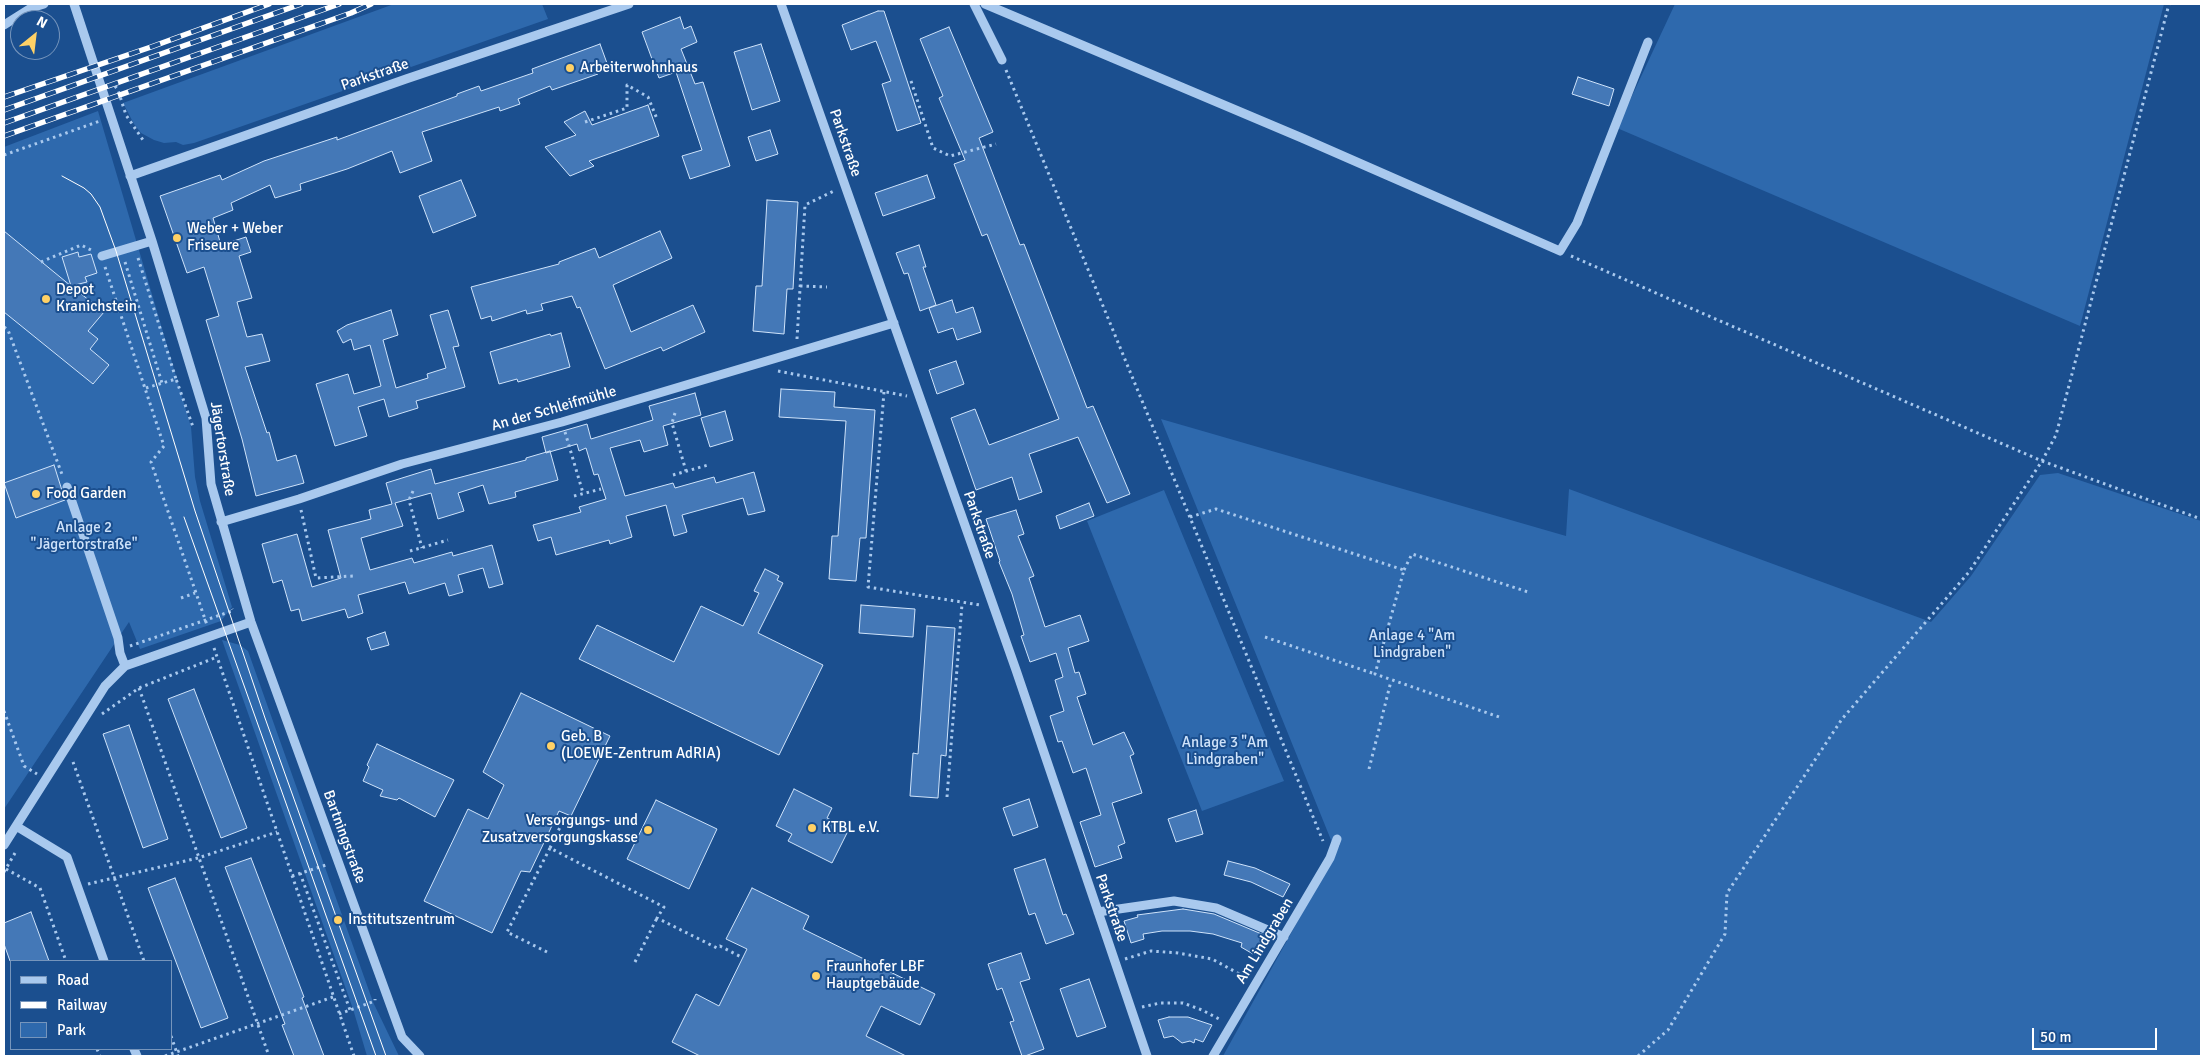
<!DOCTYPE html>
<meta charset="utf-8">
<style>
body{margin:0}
#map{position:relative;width:2205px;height:1060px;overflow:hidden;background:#1b4f8f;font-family:Signika,sans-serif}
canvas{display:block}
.frame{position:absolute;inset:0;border:5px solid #fff;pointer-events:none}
.legend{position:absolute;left:10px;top:960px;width:162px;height:90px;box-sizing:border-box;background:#1b4f8f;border:1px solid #7695bc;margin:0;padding:6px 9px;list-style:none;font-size:15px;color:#fff}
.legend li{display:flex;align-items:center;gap:10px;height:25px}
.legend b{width:25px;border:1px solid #7695bc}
.north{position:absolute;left:10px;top:10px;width:50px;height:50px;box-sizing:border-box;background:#1b4f8f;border:1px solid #7695bc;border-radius:50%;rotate:29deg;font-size:14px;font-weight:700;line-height:20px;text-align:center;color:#fff}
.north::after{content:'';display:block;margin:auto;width:18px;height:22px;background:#ffd166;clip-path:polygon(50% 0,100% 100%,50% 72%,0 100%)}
.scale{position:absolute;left:2032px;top:1028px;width:125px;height:22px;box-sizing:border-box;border:2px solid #fff;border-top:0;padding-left:6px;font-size:15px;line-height:18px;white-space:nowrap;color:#fff;-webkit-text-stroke:4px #1b4f8f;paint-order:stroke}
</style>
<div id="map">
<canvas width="2205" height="1060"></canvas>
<div class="frame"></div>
<ul class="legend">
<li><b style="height:6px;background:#a9c9ee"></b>Road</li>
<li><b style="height:6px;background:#fff"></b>Railway</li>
<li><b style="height:14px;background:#2e69ad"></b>Park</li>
</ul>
<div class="north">N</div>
<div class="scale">50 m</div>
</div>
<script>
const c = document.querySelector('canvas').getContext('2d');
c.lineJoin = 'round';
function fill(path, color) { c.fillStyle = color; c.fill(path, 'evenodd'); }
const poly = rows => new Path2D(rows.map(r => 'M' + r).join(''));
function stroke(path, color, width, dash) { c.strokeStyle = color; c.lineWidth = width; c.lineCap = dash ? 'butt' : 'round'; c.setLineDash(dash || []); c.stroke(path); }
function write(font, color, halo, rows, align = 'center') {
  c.font = font + ' Signika,sans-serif'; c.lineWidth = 4; c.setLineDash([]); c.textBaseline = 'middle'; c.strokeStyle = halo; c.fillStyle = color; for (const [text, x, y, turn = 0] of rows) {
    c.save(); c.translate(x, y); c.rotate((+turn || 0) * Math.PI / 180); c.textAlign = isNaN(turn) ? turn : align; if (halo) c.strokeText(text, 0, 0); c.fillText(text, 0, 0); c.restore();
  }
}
fill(poly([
 [394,4,542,4,548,19,194,143,183,145,176,142,164,143,154,140,141,133,134,124,123,103],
 [1675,4,2164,4,2080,326,1617,128],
 [98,111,191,427,195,477,200,501,232,607,221,621,140,649,129,622,4,809,4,147],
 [1161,419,1566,536,1569,489,1931,622,1971,576,2040,475,2058,473,2201,521,2201,1056,1223,1056,1340,845,1333,845],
 [1164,490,1284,781,1202,811,1087,521],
 [222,640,240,645,248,651,373,1002,399,1056,367,1056,353,1009]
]), '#2e69ad');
const building = poly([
 [878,11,884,11,921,123,897,131,882,84,891,81,876,41,851,50,842,25,878,11],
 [680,17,684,29,691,26,697,42,681,49,695,84,703,82,730,166,690,179,682,156,702,150,676,72,659,78,642,32,680,17],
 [949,27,993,132,979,138,1020,245,1024,244,1087,408,1093,406,1130,494,1107,503,1078,437,1029,454,1042,492,1019,500,1012,477,976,490,951,418,975,409,989,445,1059,419,987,234,982,236,954,164,965,160,939,98,943,96,920,39,949,27],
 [600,44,608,66,596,70,598,74,552,90,550,86,518,99,520,104,500,111,499,107,422,132,432,161,400,173,392,151,347,169,300,184,301,190,275,198,270,185,231,203,233,210,213,218,221,245,246,237,251,252,239,256,252,298,237,302,247,337,262,334,270,361,245,367,267,433,269,432,277,461,296,455,304,483,256,496,242,439,206,320,219,316,204,267,187,273,160,196,220,175,222,180,264,161,337,137,337,140,457,96,457,94,479,86,481,91,533,73,532,69,600,44],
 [761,44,780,101,752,110,734,52,761,44],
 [1578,77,1614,89,1609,106,1572,94,1578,77],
 [648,105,659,136,589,161,594,166,570,176,545,147,576,135,564,122,585,111,592,125,648,105],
 [770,130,778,154,756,161,748,137,770,130],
 [927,175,935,198,883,216,875,193,927,175],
 [461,180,476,216,433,233,419,196,461,180],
 [767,200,798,202,793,289,787,289,784,334,753,331,756,286,762,286,767,200],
 [4,231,71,286,62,257,78,252,79,257,91,254,97,273,85,277,87,282,71,286,104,312,88,331,98,339,90,349,109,365,93,384,4,312,4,231],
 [660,231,672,258,613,285,631,332,693,305,705,332,663,351,661,347,605,369,580,307,577,308,572,296,541,304,543,310,527,314,526,310,492,321,491,316,481,319,471,287,559,264,559,262,595,248,599,258,660,231],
 [919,245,926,267,923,267,936,305,920,311,908,273,904,274,896,253,919,245],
 [952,300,956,313,973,307,981,332,957,340,953,328,938,333,929,308,952,300],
 [391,310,398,335,383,340,396,388,428,378,427,374,446,368,430,315,448,310,459,346,453,347,465,387,416,401,418,408,389,417,384,399,358,407,367,436,335,446,316,384,348,374,354,394,381,386,370,345,354,350,351,339,343,343,337,331,347,325,391,310],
 [561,333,570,367,518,382,517,379,499,384,490,352,550,334,551,336,561,333],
 [956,361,964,384,937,394,929,370,956,361],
 [781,389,835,392,834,407,875,410,866,538,860,538,856,581,829,579,832,536,838,536,846,421,779,417,781,389],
 [695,393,701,415,663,426,668,445,644,452,640,440,610,448,625,496,673,483,675,488,714,477,716,483,754,472,765,511,748,515,743,498,682,515,687,532,674,536,666,505,626,516,632,537,610,544,609,540,556,555,551,537,538,541,533,525,581,512,579,507,606,499,598,474,594,475,586,448,579,451,577,444,546,453,542,437,587,424,591,439,653,420,649,406,695,393],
 [725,411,733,440,710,447,701,418,725,411],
 [550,451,558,480,515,492,516,497,489,504,483,485,458,493,464,511,438,519,431,493,395,503,403,526,361,538,370,570,412,558,414,563,452,552,453,556,492,545,503,584,489,588,483,568,458,575,463,592,449,596,445,583,409,594,405,582,358,595,363,613,348,618,345,609,302,621,299,609,291,611,282,580,273,583,262,544,297,534,312,587,341,578,328,530,371,519,369,510,392,504,386,483,431,469,435,484,526,460,526,458,550,451],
 [54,465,65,500,16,518,4,483,54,465],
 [1089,503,1094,516,1060,529,1056,516,1089,503],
 [1016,510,1024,534,1018,536,1034,576,1029,578,1045,627,1080,615,1089,641,1068,648,1075,673,1079,672,1086,694,1077,697,1093,745,1124,732,1134,754,1130,756,1142,793,1112,803,1125,843,1118,846,1122,858,1095,867,1080,822,1101,815,1086,768,1073,773,1062,741,1058,742,1050,716,1064,711,1055,680,1063,677,1056,653,1030,662,1021,636,1024,635,1012,594,999,562,1000,561,986,519,1016,510],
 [765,569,779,576,777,580,783,583,758,633,823,665,779,755,579,659,597,625,674,662,701,606,743,626,759,593,754,591,765,569],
 [861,605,915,609,913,637,859,633,861,605],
 [927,626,955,628,946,756,941,755,938,798,910,796,913,753,918,754,927,626],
 [385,632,389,645,371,650,367,638,385,632],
 [194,689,247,828,221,838,168,699,194,689],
 [521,693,610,736,571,816,559,811,530,872,521,871,492,933,424,901,468,809,488,819,504,785,483,772,521,693],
 [129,725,168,839,143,848,103,734,129,725],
 [377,744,454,780,435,817,399,798,397,800,380,796,383,790,363,781,369,767,367,765,377,744],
 [794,789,832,808,827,818,849,829,832,863,788,841,792,834,776,826,794,789],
 [1029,799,1038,827,1013,836,1003,808,1029,799],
 [656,800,717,829,689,889,627,859,656,800],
 [1196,810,1203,834,1176,842,1168,819,1196,810],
 [251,858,304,997,302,998,324,1056,294,1056,282,1025,285,1024,225,867,251,858],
 [1045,859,1063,915,1066,914,1074,934,1046,944,1035,913,1029,915,1014,869,1045,859],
 [1228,861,1255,868,1290,884,1283,897,1251,882,1224,875,1228,861],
 [175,878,228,1018,201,1028,148,888,175,878],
 [752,888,809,916,803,929,935,994,920,1025,881,1006,866,1036,906,1056,700,1056,672,1042,696,994,719,1006,747,949,726,939,752,888],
 [1183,909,1214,914,1264,935,1253,954,1241,947,1242,943,1213,934,1190,931,1162,931,1143,934,1144,939,1131,943,1124,921,1138,917,1137,915,1183,909],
 [31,912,49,961,10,961,4,944,4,923,31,912],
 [1021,953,1030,979,1020,982,1044,1049,1025,1056,1022,1056,1010,1022,1014,1021,1002,988,997,990,988,964,1021,953],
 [1089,979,1106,1027,1077,1037,1060,989,1089,979],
 [1169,1017,1188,1017,1212,1025,1203,1042,1195,1039,1194,1043,1190,1041,1182,1043,1173,1036,1164,1038,1158,1020,1169,1017]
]);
fill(building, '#4478b7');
stroke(building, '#cfe3fa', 1);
stroke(poly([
 [1006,70,1323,841],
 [911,81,933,148,950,156,996,144],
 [115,86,118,90,126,115,143,140],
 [585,122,627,108,627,85,648,97,657,119],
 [4,155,100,121],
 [1571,256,2042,461,2056,435,2169,4],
 [138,258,176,379],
 [41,262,81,245,91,250],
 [125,262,162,383],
 [105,267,164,446,151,462,207,625],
 [800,286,827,287],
 [4,327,8,330,63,477],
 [797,339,805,205,836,190],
 [778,371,907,396],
 [146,388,176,379,193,427],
 [884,392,868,587,980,605],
 [675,413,672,423,686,471],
 [565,432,583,493],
 [673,475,708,465],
 [4,490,5,490],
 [413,491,409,500,422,548],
 [574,496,601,489],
 [301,510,316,578,353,576],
 [1190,517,1216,509,1404,570,1375,674,1502,718],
 [410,551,448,540],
 [1404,570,1412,554,1528,592],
 [181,598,195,593],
 [1265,637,1375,674],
 [130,646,229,612,233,611,232,609],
 [214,648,354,1056],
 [139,688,269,1056],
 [4,711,24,766,37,774],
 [102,714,139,688,217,657],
 [73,762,144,961],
 [1369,769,1391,681],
 [947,797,962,604],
 [550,848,563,821],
 [6,869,40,888,66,961],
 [4,872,15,853],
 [300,873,350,1010],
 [292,876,326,865,326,867],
 [88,884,198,858,277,832],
 [547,952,507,932,550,848,664,907,657,918,717,948,720,946,743,958],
 [1125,959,1151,951,1178,953,1212,959,1245,977],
 [635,962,657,918],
 [1142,1007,1160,1003,1183,1003,1202,1010,1221,1020],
 [339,1014,375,1001,375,999],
 [171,1036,178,1056],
 [97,1049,100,1056],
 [165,1056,333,997],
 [1638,1056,1668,1030,1725,934,1727,893,1842,719,1969,572,2042,461,2201,519]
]), '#a9c9ee', 3, [2.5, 4]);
stroke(poly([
 [74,4,152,241,206,418,211,484,251,622,402,1037,420,1056],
 [781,4,1016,670,1147,1056],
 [974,4,1002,60],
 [985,4,1302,138,1560,251,1577,223,1648,42],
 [4,25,31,8,44,4],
 [130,176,406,79,629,4],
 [102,256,152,241],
 [67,487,118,638,120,653,125,666],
 [221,522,299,499,402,464,562,422,894,323],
 [16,826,67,857,104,961],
 [4,845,105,686,125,666,251,622],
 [1098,912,1174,901,1216,908,1284,937],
 [134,1049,137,1056],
 [1213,1056,1330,858,1337,839]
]), '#a9c9ee', 9);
stroke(poly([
 [62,176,84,188,91,194,100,207,116,251,195,511,265,718,386,1056],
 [184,517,376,1056]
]), '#fff', 1);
const rail = poly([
 [4,97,151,47,269,4],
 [4,110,301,4],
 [4,123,339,4],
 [4,136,351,13,371,4]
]);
stroke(rail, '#fff', 5.5);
stroke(rail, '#1b4f8f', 4, [11]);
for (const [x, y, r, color] of [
 [570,68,5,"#ffd166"],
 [177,238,5,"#ffd166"],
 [46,299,5,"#ffd166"],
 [36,494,5,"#ffd166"],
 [551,746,5,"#ffd166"],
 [812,828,5,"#ffd166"],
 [648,830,5,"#ffd166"],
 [338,920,5,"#ffd166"],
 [816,976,5,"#ffd166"]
]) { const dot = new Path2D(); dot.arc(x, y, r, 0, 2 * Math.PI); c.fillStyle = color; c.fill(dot); stroke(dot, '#1b4f8f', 2); }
write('15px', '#fff', '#1b4f8f', [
 ["Arbeiterwohnhaus",580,68],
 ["Weber + Weber",187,229],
 ["Friseure",187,246],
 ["Depot",56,290],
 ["Kranichstein",56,307],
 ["Food Garden",46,494],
 ["Geb. B",561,737],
 ["(LOEWE-Zentrum AdRIA)",561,754],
 ["Versorgungs- und",638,821,"right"],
 ["Zusatzversorgungskasse",638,838,"right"],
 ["KTBL e.V.",822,828],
 ["Institutszentrum",348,920],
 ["Fraunhofer LBF",826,967],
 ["Hauptgebäude",826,984]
], 'left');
write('15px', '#fff', '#1b4f8f', [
 ["Parkstraße",375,75,-19],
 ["Parkstraße",845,143,71],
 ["An der Schleifmühle",554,409,-16],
 ["Jägertorstraße",222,449,81],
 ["Parkstraße",979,525,71],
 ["Bartningstraße",344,837,70],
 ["Parkstraße",1111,908,71],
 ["Am Lindgraben",1265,941,-59]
]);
write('15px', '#cfe3fa', '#1b4f8f', [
 ["Anlage 2",84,528],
 ["\"Jägertorstraße\"",84,545],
 ["Anlage 4 \"Am",1412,636],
 ["Lindgraben\"",1412,653],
 ["Anlage 3 \"Am",1225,743],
 ["Lindgraben\"",1225,760]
]);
</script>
